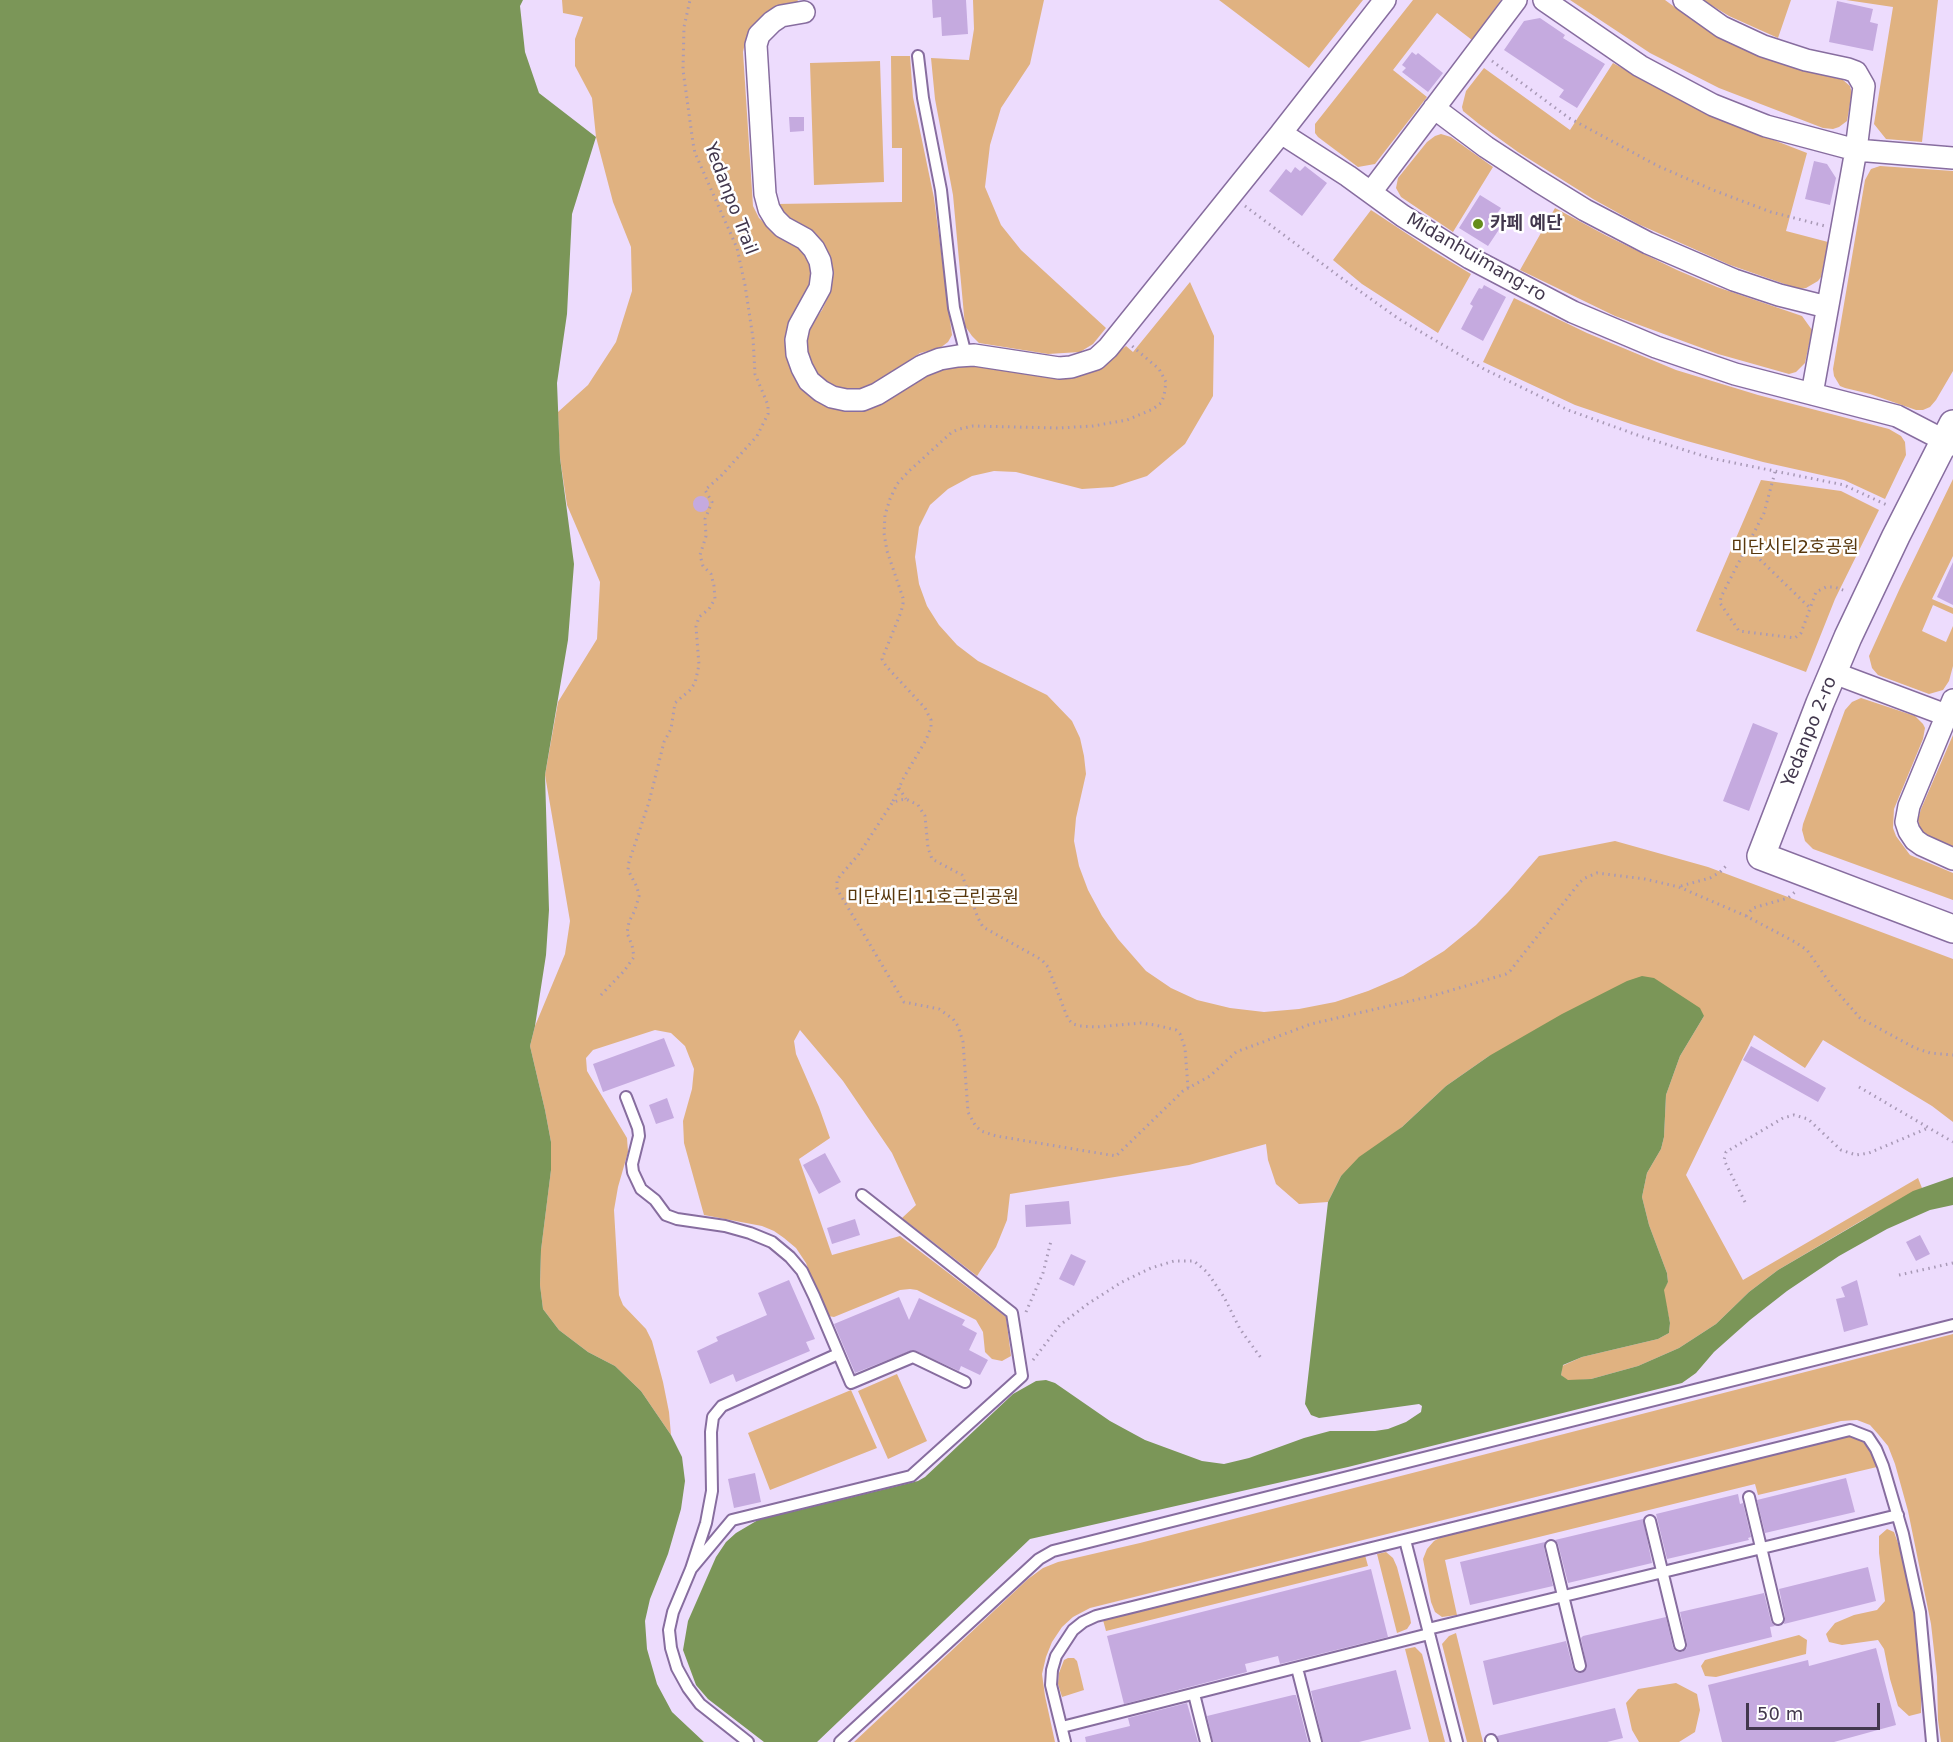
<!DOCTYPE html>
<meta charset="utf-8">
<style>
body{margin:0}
#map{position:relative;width:1953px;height:1742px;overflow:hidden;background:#eddcfd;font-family:"DejaVu Sans",sans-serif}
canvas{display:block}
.scale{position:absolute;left:1746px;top:1703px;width:134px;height:27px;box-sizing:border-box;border:3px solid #42374d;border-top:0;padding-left:8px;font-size:18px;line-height:21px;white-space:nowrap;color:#42374d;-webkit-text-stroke:4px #fff;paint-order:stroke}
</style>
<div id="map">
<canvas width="1953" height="1742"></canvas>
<div class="scale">50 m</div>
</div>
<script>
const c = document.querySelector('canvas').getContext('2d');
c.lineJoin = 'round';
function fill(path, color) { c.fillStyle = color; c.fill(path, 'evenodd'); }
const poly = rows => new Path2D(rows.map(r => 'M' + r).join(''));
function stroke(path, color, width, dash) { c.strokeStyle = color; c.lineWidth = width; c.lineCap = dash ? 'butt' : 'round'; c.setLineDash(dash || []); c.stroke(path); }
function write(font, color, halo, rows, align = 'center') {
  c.font = font + ' "DejaVu Sans","Noto Sans KR",sans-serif'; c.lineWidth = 5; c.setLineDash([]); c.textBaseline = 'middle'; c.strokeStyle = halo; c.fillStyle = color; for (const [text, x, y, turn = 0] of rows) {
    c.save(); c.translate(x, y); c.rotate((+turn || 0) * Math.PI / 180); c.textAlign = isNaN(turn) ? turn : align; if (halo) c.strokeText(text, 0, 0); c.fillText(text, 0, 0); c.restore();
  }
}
fill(poly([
 [562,0,798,0,796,4,766,13,759,19,752,26,745,43,743,52,753,206,759,218,773,231,800,247,807,256,811,271,810,285,793,313,788,329,785,346,790,365,797,380,807,393,825,405,942,365,1101,366,1126,346,1133,352,1190,282,1214,336,1213,396,1185,444,1147,476,1113,487,1082,489,1016,472,994,471,972,476,948,489,930,505,919,527,915,557,919,584,927,606,939,625,957,645,978,661,1047,695,1072,721,1080,738,1084,756,1086,774,1076,818,1074,841,1079,866,1088,890,1102,916,1118,939,1146,971,1171,988,1197,1000,1230,1008,1264,1012,1299,1009,1335,1002,1368,991,1403,976,1444,951,1476,925,1508,892,1539,856,1615,841,1708,867,1953,959,1953,1122,1932,1106,1823,1040,1805,1068,1754,1035,1686,1175,1743,1280,1918,1178,1922,1188,1861,1221,1778,1270,1749,1292,1716,1324,1679,1348,1638,1366,1591,1379,1568,1381,1561,1375,1562,1366,1582,1357,1658,1339,1669,1333,1670,1323,1663,1290,1668,1282,1667,1273,1649,1225,1642,1197,1647,1173,1661,1149,1664,1137,1666,1095,1680,1056,1704,1016,1489,1056,1446,1086,1402,1127,1341,1176,1328,1202,1299,1204,1276,1184,1268,1160,1266,1144,1189,1165,1010,1194,1007,1220,996,1247,977,1276,902,1218,916,1205,892,1153,843,1081,800,1030,794,1041,796,1054,819,1107,830,1138,799,1159,832,1255,900,1236,1006,1317,1011,1356,1002,1361,992,1359,985,1352,983,1332,976,1320,917,1290,910,1289,900,1290,834,1317,828,1316,823,1308,806,1263,796,1248,784,1238,774,1231,762,1226,704,1215,684,1143,683,1121,692,1089,694,1069,685,1046,671,1033,655,1030,593,1050,586,1058,587,1071,627,1138,628,1152,618,1187,614,1210,619,1295,623,1305,646,1329,652,1341,663,1382,669,1412,671,1435,641,1391,615,1366,588,1352,559,1330,543,1309,540,1285,541,1250,551,1170,551,1142,545,1110,530,1046,535,1026,565,954,570,921,545,775,558,702,597,639,600,582,567,505,560,458,558,412,588,385,616,342,632,291,631,247,613,202,596,137,592,98,575,66,575,39,583,17,563,13],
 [973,0,1044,0,1030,64,1001,108,990,145,985,187,1001,225,1021,250,1106,328,1093,344,1080,352,1048,354,979,343,972,336,965,326,953,195,935,99,931,58,969,60,974,29],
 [1219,0,1363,0,1309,68],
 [1413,0,1501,0,1472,40,1437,13,1393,70,1427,97,1375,164,1358,167,1318,137,1315,133,1315,124],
 [1570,0,1665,0,1691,19,1726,41,1763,57,1810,72,1843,80,1850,86,1852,93,1847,121,1839,127,1833,129,1823,128,1719,88,1650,53],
 [1703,0,1791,0,1778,38,1729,16],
 [1846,0,1938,0,1922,142,1886,139,1874,124,1893,7],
 [891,56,910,56,913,97,934,198,952,335,948,342,940,348,920,353,882,379,863,389,849,391,835,389,812,371,806,357,805,342,810,327,822,310,830,293,832,277,781,213,776,204,902,202,902,148,892,148],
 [880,61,884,182,814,185,810,63],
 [1613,63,1669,94,1712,116,1807,153,1786,231,1828,242,1821,277,1818,281,1806,288,1799,289,1730,265,1638,224,1593,199,1518,152,1479,124,1463,111,1462,107,1466,91,1484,68,1570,130],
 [1441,134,1451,137,1493,167,1453,232,1401,197,1396,188,1398,178,1427,142,1435,136],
 [1880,166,1953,171,1953,371,1936,400,1930,407,1923,410,1916,410,1870,394,1845,388,1840,386,1834,376,1833,369,1865,180,1871,169],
 [1555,208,1607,236,1677,270,1717,287,1802,316,1812,330,1805,363,1796,372,1789,374,1718,354,1615,316,1520,270],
 [1371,210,1433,251,1471,274,1438,333,1362,284,1333,260],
 [1514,298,1587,333,1676,370,1758,395,1889,429,1901,436,1905,442,1906,455,1885,499,1844,480,1763,462,1687,441,1631,424,1575,405,1483,362],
 [1953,479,1953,556,1932,599,1953,608,1953,614,1933,605,1922,631,1946,642,1953,626,1953,666,1949,681,1943,690,1929,694,1878,675,1872,668,1869,656,1900,588],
 [1761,480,1841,491,1879,510,1835,599,1806,672,1696,631],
 [1861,698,1915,716,1923,724,1925,728,1923,739,1894,809,1893,828,1896,836,1910,855,1953,873,1953,900,1813,849,1805,841,1802,830,1803,824,1845,710,1852,702],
 [1953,735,1953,847,1925,834,1921,831,1918,820,1921,809],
 [1953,1334,1953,1742,1941,1742,1938,1720,1937,1677,1931,1624,1908,1511,1895,1464,1888,1446,1878,1434,1870,1425,1857,1420,1841,1421,1090,1608,1073,1617,1062,1627,1052,1642,1046,1657,1042,1674,1045,1696,1055,1742,854,1742,1028,1579,1043,1568,1058,1562,1140,1543],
 [897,1374,927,1441,888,1459,858,1391],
 [851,1390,877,1448,770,1490,748,1433],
 [1841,1435,1853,1436,1863,1442,1871,1453,1877,1467,1758,1495,1755,1484,1445,1560,1457,1615,1442,1617,1435,1612,1431,1602,1423,1559,1427,1549,1434,1541,1445,1535],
 [1887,1529,1894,1532,1903,1557,1911,1592,1921,1670,1921,1713,1909,1716,1898,1706,1890,1679,1884,1649,1878,1640,1842,1645,1829,1642,1826,1634,1835,1623,1854,1615,1877,1610,1885,1601,1879,1553,1879,1536],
 [1386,1552,1393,1558,1397,1567,1410,1617,1411,1623,1407,1629,1397,1633,1377,1554],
 [1365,1555,1368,1566,1106,1631,1103,1620],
 [1456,1633,1483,1742,1467,1742,1442,1644,1449,1636],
 [1799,1635,1807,1640,1806,1654,1716,1677,1705,1676,1701,1666,1705,1660],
 [1415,1647,1422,1654,1445,1742,1429,1742,1405,1649],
 [1068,1658,1074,1658,1077,1661,1084,1690,1062,1697,1058,1684,1059,1673,1064,1660],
 [1676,1683,1697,1694,1700,1710,1695,1732,1679,1742,1639,1742,1632,1730,1626,1703,1638,1689]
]), '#e0b281');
fill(poly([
 [0,0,523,0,520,6,525,52,539,93,596,137,572,214,567,314,557,383,560,458,574,564,568,640,545,775,549,910,546,955,535,1026,530,1046,545,1110,551,1142,551,1170,541,1250,540,1285,543,1309,559,1330,588,1352,615,1366,641,1391,671,1435,682,1457,685,1481,681,1509,668,1554,650,1599,645,1621,647,1649,657,1684,672,1712,704,1742,0,1742],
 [1642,976,1654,978,1700,1008,1704,1016,1680,1056,1666,1095,1664,1137,1661,1149,1647,1173,1642,1197,1649,1225,1667,1273,1668,1282,1664,1290,1670,1323,1669,1333,1658,1339,1582,1357,1563,1365,1561,1375,1568,1380,1591,1379,1638,1366,1679,1348,1716,1324,1749,1292,1778,1270,1913,1191,1953,1177,1953,1205,1930,1210,1887,1229,1839,1256,1787,1291,1750,1320,1714,1352,1696,1373,1682,1383,1348,1467,1030,1539,817,1742,764,1742,708,1699,696,1685,683,1650,688,1621,716,1557,726,1542,736,1533,758,1520,918,1481,925,1477,1013,1394,1036,1381,1046,1380,1055,1383,1110,1421,1145,1440,1202,1461,1224,1464,1249,1458,1304,1438,1330,1431,1375,1431,1388,1429,1406,1422,1421,1412,1422,1406,1419,1404,1319,1418,1311,1415,1305,1404,1328,1202,1341,1176,1359,1157,1402,1127,1446,1086,1489,1056,1562,1014,1627,981]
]), '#7b9658');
fill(poly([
 [932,0,966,0,968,34,942,36,941,17,933,18],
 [1837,1,1873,9,1870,22,1878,24,1873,51,1829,42],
 [1540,18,1565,35,1563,38,1605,64,1577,108,1559,97,1564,90,1504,50,1524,21],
 [1412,52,1416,55,1418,53,1443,73,1428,92,1402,72,1406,68,1402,65],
 [789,117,804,117,804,131,790,132],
 [1814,161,1827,164,1836,178,1830,205,1805,199],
 [1305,166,1327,183,1302,216,1269,191,1286,169,1291,173,1295,167,1300,171],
 [1480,195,1501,208,1491,222,1500,228,1488,246,1459,228],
 [1484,285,1506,297,1483,341,1461,329,1473,306,1470,304,1479,288,1482,289],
 '693 504a8 8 0 1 1 16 0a8 8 0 1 1-16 0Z',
 [1953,562,1953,605,1937,597],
 [1753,723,1778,733,1749,811,1723,801],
 [664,1038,675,1066,603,1092,593,1064],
 [1751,1046,1826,1088,1818,1102,1743,1060],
 [667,1098,674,1118,656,1124,649,1105],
 [825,1153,841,1182,819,1194,803,1165],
 [1069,1201,1071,1224,1026,1227,1025,1205],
 [855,1219,860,1235,832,1244,827,1228],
 [1920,1235,1930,1254,1916,1261,1906,1242],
 [1071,1254,1086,1261,1074,1286,1059,1279],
 [789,1280,815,1339,806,1342,810,1351,736,1382,733,1374,710,1384,697,1351,718,1341,716,1337,767,1315,758,1293],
 [1857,1280,1868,1325,1844,1332,1836,1299,1845,1297,1841,1287],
 [899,1297,909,1320,919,1298,965,1320,962,1325,977,1333,969,1350,988,1360,980,1375,961,1366,959,1371,913,1350,855,1373,834,1324],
 [755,1473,761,1502,734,1508,728,1479],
 [1846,1478,1855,1512,1765,1533,1757,1500],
 [1738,1494,1740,1504,1743,1503,1751,1537,1748,1538,1749,1540,1667,1559,1656,1514],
 [1643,1519,1652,1563,1568,1583,1558,1544,1555,1540],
 [1545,1542,1544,1548,1553,1586,1470,1605,1460,1562],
 [1868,1567,1876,1601,1784,1624,1785,1617,1779,1589],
 [1371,1569,1388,1637,1280,1664,1278,1656,1245,1664,1247,1672,1124,1704,1107,1636],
 [1764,1593,1771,1621,1775,1626,1770,1627,1772,1637,1493,1705,1483,1661,1566,1641,1573,1668,1577,1673,1581,1673,1587,1668,1581,1638,1583,1636,1666,1617,1673,1647,1677,1652,1682,1652,1687,1648,1687,1644,1680,1612],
 [1876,1648,1896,1725,1834,1742,1722,1742,1708,1685,1808,1660,1809,1666],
 [1396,1670,1411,1729,1359,1742,1323,1742,1311,1691],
 [1293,1695,1296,1695,1308,1742,1213,1742,1207,1716],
 [1187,1703,1198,1742,1086,1742,1085,1737,1130,1726,1128,1718],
 [1615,1708,1623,1738,1607,1742,1499,1742,1497,1736]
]), '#c5aadf');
const service = poly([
 [918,56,923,98,941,190,954,308,966,355],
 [626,1097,638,1128,639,1136,632,1164,633,1172,641,1189,655,1200,666,1215,677,1219,725,1226,750,1233,772,1242,790,1257,802,1271,814,1296,851,1383,913,1357,965,1382],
 [1749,1497,1778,1619],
 [1650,1521,1680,1645],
 [1405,1540,1457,1742],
 [1551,1546,1580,1666],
 [691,1569,732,1520,911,1476,1022,1376,1012,1313,862,1195],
 [1428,1629,1898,1515],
 [1297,1668,1316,1742],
 [1194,1694,1206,1742],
 [1062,1727,1429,1634],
 [1491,1740,1492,1742],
 [748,1742,700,1704,688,1688,677,1668,671,1648,669,1630,673,1612,691,1569,706,1523,712,1491,711,1432,713,1417,722,1406,838,1354],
 [840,1742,1039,1559,1053,1551,1953,1325],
 [1065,1742,1051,1685,1052,1670,1056,1656,1073,1630,1083,1622,1096,1616,1850,1430,1868,1437,1876,1449,1883,1466,1903,1534,1920,1612,1932,1742]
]);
const minor = poly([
 [1385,0,1281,133,1348,176,1403,216,1470,258,1573,312,1656,347,1735,374,1897,416,1953,445],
 [1544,0,1640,66,1713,105,1766,126,1856,150,1953,158],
 [1684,0,1722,27,1763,46,1806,60,1848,69,1856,72,1864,86,1856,150,1812,394],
 [804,12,781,16,772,22,759,35,756,45,765,194,769,209,775,219,783,227,805,239,814,249,820,261,822,273,820,288,799,326,796,340,797,354,802,368,809,381,821,391,832,397,846,400,862,400,877,394,922,366,940,359,958,356,974,355,1059,368,1071,367,1096,359,1108,348,1281,133],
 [1434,108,1486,147,1538,181,1585,210,1648,243,1734,280,1779,295,1827,307],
 [1371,192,1516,0],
 [1834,673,1946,715],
 [1953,700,1909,806,1906,822,1909,831,1915,840,1922,845,1953,859]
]);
const tertiary = poly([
 [1953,424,1896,536,1848,637,1820,703,1761,856,1953,929]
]);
stroke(service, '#876d9f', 14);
stroke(minor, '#876d9f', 24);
stroke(tertiary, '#876d9f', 30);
stroke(poly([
 [1492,61,1569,118,1658,166,1713,190,1771,212,1825,226],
 [1245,206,1340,277,1399,319,1484,369,1568,410,1640,436,1710,458,1844,485,1887,505],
 [1775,472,1764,513,1721,597,1720,603,1739,631,1795,638,1801,633,1816,592,1826,587,1834,587,1846,591],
 [1747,547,1810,608],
 [899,788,906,799],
 [893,801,904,777,926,740,931,727,931,720,925,708,886,666,882,659,901,612,903,604,903,598,887,551,884,533,885,515,890,499,897,484,909,471,952,432,959,429,973,426,1059,428,1093,426,1127,420,1153,409,1161,403,1164,396,1166,382,1159,369,1132,346],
 [1681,886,1710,878,1720,872,1726,866],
 [1746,916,1753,908,1788,898,1795,892],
 [601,995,624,971,634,957,632,945,627,933,629,922,635,910,639,896,637,887,628,870,629,862,649,802,664,742,671,729,675,703,690,690,695,683,699,665,696,627,699,617,709,609,715,599,714,586,711,574,703,566,700,555,706,536,705,519,712,502,705,490,721,476,757,436,768,414,768,405,755,374,753,338,745,285,737,248,695,153,693,143,683,70,684,27,690,0],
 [1859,1087,1953,1142],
 [1188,1088,1185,1048,1180,1034,1176,1030,1155,1025,1141,1023,1096,1027,1080,1026,1073,1024,1068,1019,1048,967,1042,960,983,927,978,918,962,875,932,859,928,848,925,816,918,805,906,799,899,800,892,803,859,854,840,876,837,880,837,889,904,1002,939,1009,953,1019,958,1026,963,1042,968,1112,975,1125,981,1131,996,1136,1116,1156,1183,1091,1210,1076,1236,1052,1311,1024,1432,996,1506,974,1510,971,1580,882,1585,878,1597,873,1645,879,1679,887,1746,916,1795,942,1807,950,1832,986,1860,1018,1915,1048,1930,1053,1953,1055],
 [1745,1202,1724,1160,1726,1152,1783,1118,1794,1115,1808,1119,1841,1150,1856,1155,1869,1153,1928,1128],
 [1899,1275,1953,1263],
 [1026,1312,1043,1273,1051,1241],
 [1033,1360,1060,1325,1089,1303,1122,1282,1151,1268,1174,1261,1194,1261,1207,1272,1224,1297,1240,1329,1261,1358]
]), '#a899b6', 3, [1.5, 4.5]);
stroke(service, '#fff', 10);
stroke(minor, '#fff', 21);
stroke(tertiary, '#fff', 27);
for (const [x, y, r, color] of [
 [1478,224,6,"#658d1b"]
]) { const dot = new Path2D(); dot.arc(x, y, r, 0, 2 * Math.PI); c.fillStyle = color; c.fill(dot); stroke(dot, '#fff', 2); }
write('18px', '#42374d', '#fff', [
 ["Yedanpo Trail",730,199,69],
 ["Midanhuimang-ro",1476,258,30],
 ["Yedanpo 2-ro",1810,732,-68]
]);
write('bold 18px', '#42374d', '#fff', [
 ["카페 예단",1490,224]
], 'left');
write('18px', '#59380d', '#fff', [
 ["미단시티2호공원",1795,548],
 ["미단씨티11호근린공원",933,898]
]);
</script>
